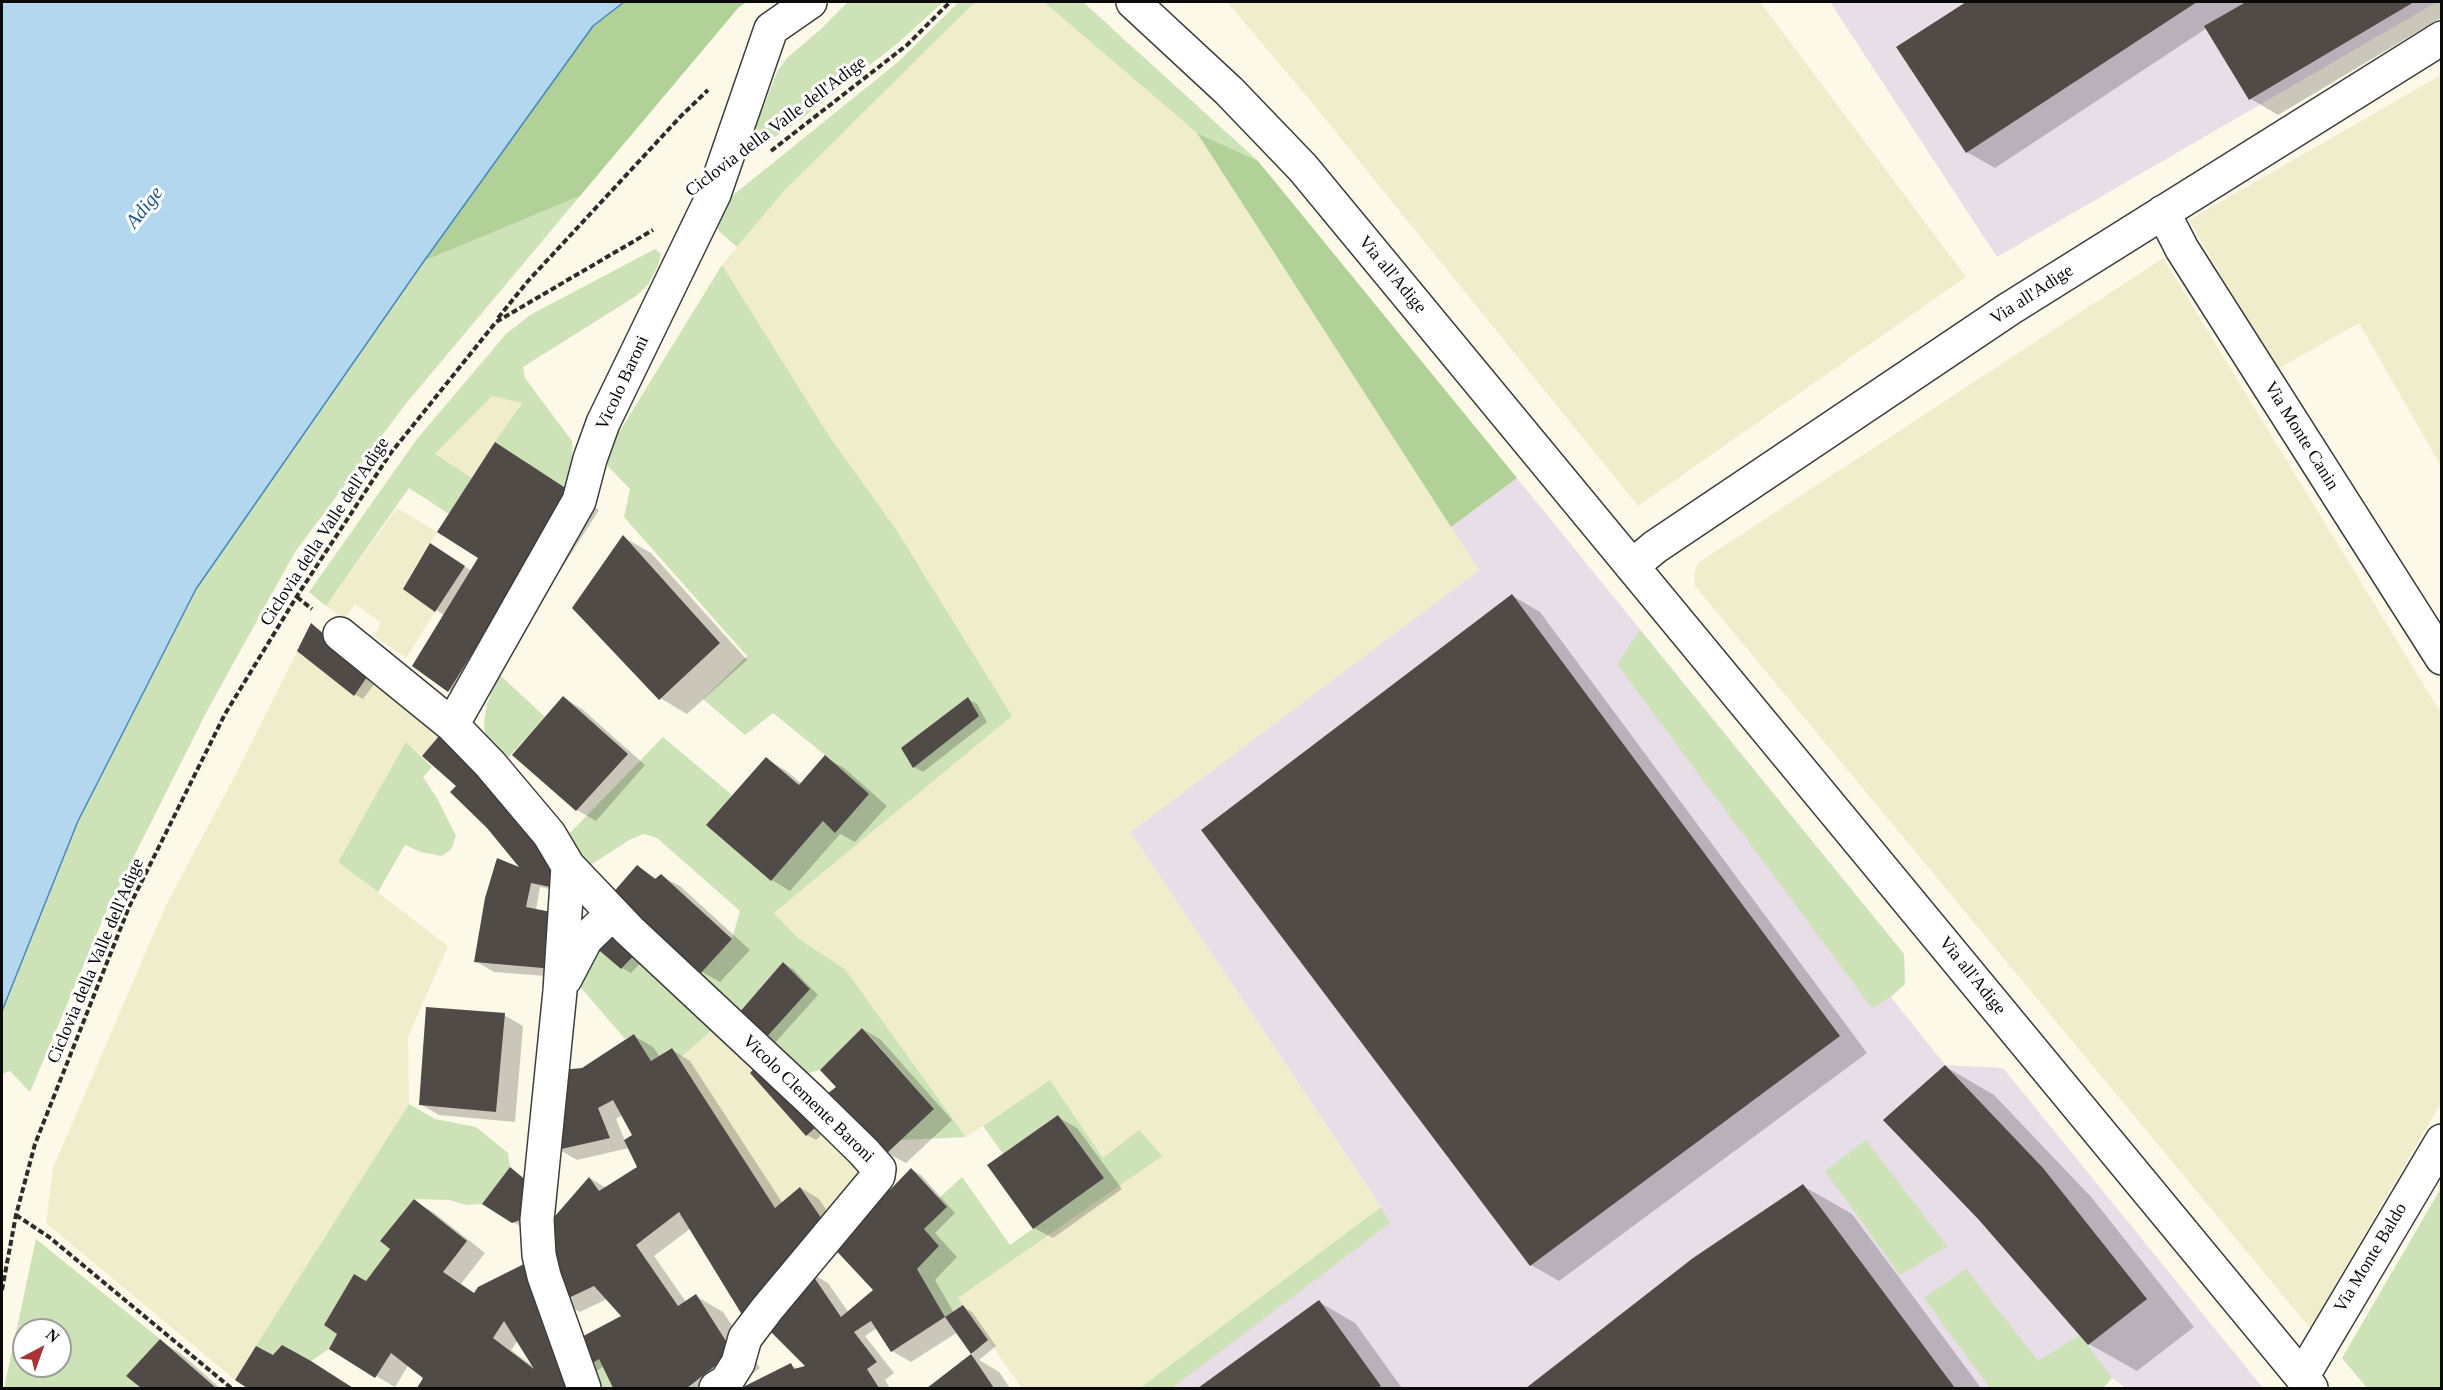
<!DOCTYPE html>
<style>
body{margin:0}
#map{position:relative;width:2443px;height:1390px;overflow:hidden;background:#fdf9e9;font-family:"Times New Roman",serif}
canvas{display:block}
.frame{position:absolute;inset:0;border:3px solid #0a0a0a;pointer-events:none}
.north{position:absolute;left:12px;top:1318px;width:60px;height:60px;box-sizing:border-box;background:#fff;border:2px solid #9d9d9d;border-radius:50%;rotate:41deg;font-size:16px;font-weight:700;line-height:24px;text-align:center;color:#0a0a0a}
.north::after{content:'';display:block;margin:auto;width:21px;height:27px;background:#aa3235;clip-path:polygon(50% 0,100% 100%,50% 72%,0 100%)}
</style>
<div id="map">
<canvas width="2443" height="1390"></canvas>
<div class="frame"></div>
<div class="north">N</div>
</div>
<script>
const c = document.querySelector('canvas').getContext('2d');
c.lineJoin = 'round';
function fill(path, color) { c.fillStyle = color; c.fill(path, 'evenodd'); }
const poly = rows => new Path2D(rows.map(r => 'M' + r).join(''));
function stroke(path, color, width, dash) { c.strokeStyle = color; c.lineWidth = width; c.lineCap = dash ? 'butt' : 'round'; c.setLineDash(dash || []); c.stroke(path); }
function write(font, color, halo, rows, align = 'center') {
  c.font = font + ' "Times New Roman",serif'; c.lineWidth = 6; c.setLineDash([]); c.textBaseline = 'middle'; c.strokeStyle = halo; c.fillStyle = color; for (const [text, x, y, turn = 0] of rows) {
    c.save(); c.translate(x, y); c.rotate((+turn || 0) * Math.PI / 180); c.textAlign = isNaN(turn) ? turn : align; if (halo) c.strokeText(text, 0, 0); c.fillText(text, 0, 0); c.restore();
  }
}
fill(poly([
 [1830,2,1966,2,1896,48,1966,153,2197,2,2246,2,2205,27,2250,100,2414,2,2437,2,1997,257],
 [1517,478,1904,954,1905,984,1891,997,1945,1065,2003,1068,2263,1388,2126,1388,2112,1378,2103,1388,1955,1388,1803,1184,1693,1258,1526,1388,1140,1388,1381,1207,1130,832,1479,570,1451,527],
 [1512,594,1840,1036,1530,1265,1201,830]
]), '#e7dee8');
fill(poly([
 [975,2,1044,2,1197,133,1479,570,1130,832,1381,1207,1140,1388,1022,1388,958,1298,1161,1155,1103,1159,1050,1080,966,1137,845,969,799,939,774,913,1012,716,894,526,831,439,722,265,783,192],
 [1227,2,1760,2,1966,277,1638,506,1309,99],
 [2441,75,2441,466,2359,323,2276,370,2189,220],
 [2163,258,2441,713,2441,1103,2310,1328,1695,586,1694,574,1698,563],
 [492,396,522,402,472,478,435,454],
 [397,508,437,532,403,588,435,612,406,658,374,636,381,623,355,604,344,619,326,606],
 [311,623,439,736,422,756,407,743,338,862,448,946,408,1037,409,1104,235,1380,46,1223,53,1168,166,905,232,781],
 [719,1024,760,1062,750,1073,806,1135,818,1125,864,1178,826,1225,801,1187,775,1208,679,1059]
]), '#efedcc');
fill(poly([
 [848,2,943,2,898,43,805,116,742,160,778,70,787,58,821,29],
 [959,2,975,2,783,192,737,247,719,231,715,223,727,200,898,62],
 [1044,2,1083,2,1258,161,1197,133],
 [580,196,404,406,295,552,208,709,106,912,30,1092,10,1071,2,1074,2,1011,78,821,196,589,424,261],
 [655,249,661,254,658,266,648,285,636,296,523,367,525,378,572,441,573,493,495,442,522,403,492,396,435,454,472,478,449,514,409,488,326,606,309,592,417,439,506,334,530,315],
 [722,265,831,439,894,526,1012,716,774,913,799,939,845,969,966,1137,901,1140,934,1109,863,1028,820,1070,802,1074,764,1040,810,988,783,962,738,1014,701,973,732,939,740,911,657,838,644,834,631,839,589,866,567,836,663,737,732,795,707,825,771,881,823,821,825,755,773,713,745,735,703,699,747,656,624,517,630,489,602,460],
 [1640,630,1904,954,1905,984,1890,997,1872,1008,1617,664],
 [498,673,545,717,504,762,485,736,484,722,487,705],
 [406,742,432,767,423,777,437,798,456,836,451,850,441,856,421,852,405,845,378,892,338,862],
 [594,946,621,969,639,950,719,1024,679,1059,671,1048,651,1061,634,1034,625,1039,577,983],
 [1050,1080,1103,1158,1139,1130,1162,1156,958,1298,963,1305,945,1317,917,1269,939,1246,924,1229,947,1207,939,1198,962,1177,1010,1245,1104,1178,1058,1115,1003,1154,983,1126],
 [409,1104,435,1119,476,1127,508,1153,510,1167,482,1204,466,1205,449,1200,414,1199,381,1241,390,1249,366,1281,354,1274,324,1325,337,1334,329,1349,311,1361,273,1355,256,1346],
 [1866,1140,1947,1246,1900,1275,1825,1171],
 [2441,1188,2441,1388,2367,1388,2342,1358],
 [1381,1207,1390,1223,1172,1388,1140,1388],
 [36,1239,160,1339,126,1376,141,1388,4,1388],
 [24,1330,60,1330,60,1366,24,1366],
 [1966,1269,2038,1361,2080,1335,2112,1378,2103,1388,1990,1388,1924,1298],
 [599,1359,613,1388,590,1388,582,1370]
]), '#cde2b7');
fill(poly([
 [624,2,747,2,739,7,580,196,424,261,593,26],
 [1197,133,1258,161,1517,478,1451,527]
]), '#b1d198');
const water = poly([
 [2,2,624,2,593,26,424,261,196,589,78,821,2,1011,2,2]
]);
fill(water, '#b3d7ee');
stroke(water, '#4289bd', 1.5);
fill(poly([
 [1969,2,2442,2,2442,17,2278,115,2251,99,2207,28,1995,168,1967,152,1898,48],
 [523,460,599,510,544,596,467,701,449,690,445,616,405,588,431,545,472,571,480,557],
 [623,537,651,553,747,660,687,714,660,698],
 [1513,596,1540,612,1867,1053,1559,1281,1531,1265],
 [312,625,320,630,377,680,363,699,354,694],
 [564,698,582,709,645,765,596,821,577,810,514,754],
 [968,699,977,704,987,722,923,772,914,767],
 [825,757,844,768,887,806,855,842,840,834,790,891,772,880,766,759,785,770,802,784],
 [535,830,563,892,540,887,536,910,572,978,494,972,475,961,524,870],
 [638,867,657,879,661,876,680,886,750,950,720,982,702,972],
 [622,929,648,955,631,973,622,968],
 [784,964,793,969,818,995,774,1044,765,1039],
 [504,1015,523,1026,515,1122,439,1115,420,1104],
 [863,1029,881,1040,952,1120,906,1163,887,1153,839,1087],
 [634,1036,653,1047,660,1057,672,1050,690,1061,783,1204,801,1188,819,1199,842,1233,885,1186,892,1190,912,1170,921,1175,955,1213,935,1233,957,1257,935,1280,954,1313,963,1307,972,1312,996,1346,979,1360,999,1372,1010,1388,929,1388,973,1354,958,1332,911,1362,892,1351,877,1328,865,1336,894,1373,885,1380,890,1388,744,1388,791,1365,798,1369,808,1366,691,1228,654,1256,686,1302,696,1296,723,1312,760,1368,734,1388,615,1388,604,1366,592,1374,594,1388,419,1388,425,1377,409,1364,395,1387,376,1376,367,1283,392,1249,414,1201,433,1212,485,1253,460,1285,475,1295,532,1261,590,1178,606,1188,639,1167,629,1148,577,1160,558,1149,583,1069],
 [623,1115,634,1135,625,1141,616,1119],
 [834,1247,875,1290,849,1313,828,1283,811,1273],
 [607,1299,626,1321,578,1341,565,1304,580,1312],
 [518,1340,534,1367,511,1350],
 [1946,1067,1994,1095,2092,1198,2194,1327,2137,1371,2089,1344],
 [752,1073,826,1130,816,1140,807,1135],
 [1058,1117,1077,1128,1122,1189,1053,1238,1034,1228],
 [510,1169,542,1193,522,1227,513,1222],
 [1803,1186,1852,1214,1981,1388,1528,1388,1694,1259],
 [1319,1302,1355,1323,1402,1388,1200,1388],
 [160,1341,179,1352,220,1388,144,1388,128,1376],
 [273,1357,330,1374,353,1388,250,1388,237,1379]
]), '#0003');
fill(poly([
 [1966,2,2197,2,1966,153,1896,47],
 [2246,2,2414,2,2249,100,2204,26],
 [495,442,573,493,448,692,412,666,478,558,437,532],
 [623,535,720,643,659,700,572,608],
 [430,543,465,566,435,612,403,589],
 [1512,594,1840,1036,1530,1266,1201,830],
 [311,623,369,674,354,696,297,651],
 [563,696,628,754,576,811,512,755],
 [968,697,979,716,913,768,901,748],
 [439,736,473,766,526,824,549,863,555,888,531,883,526,907,556,913,554,969,474,962,485,898,497,858,519,867,487,828,450,792,456,786,422,756],
 [825,755,869,794,835,833,823,821,771,881,706,825,766,757,799,785],
 [637,865,655,879,661,874,732,939,701,973,611,895],
 [613,922,639,950,621,969,594,946],
 [783,962,810,989,764,1040,738,1014],
 [426,1007,505,1013,496,1112,419,1105],
 [862,1028,934,1109,886,1154,840,1104,827,1094,836,1087,820,1070],
 [634,1034,651,1061,672,1048,775,1208,800,1187,826,1225,744,1318,679,1212,636,1245,678,1306,696,1294,733,1352,687,1388,613,1388,599,1359,582,1370,576,1340,621,1316,594,1286,560,1302,549,1223,589,1177,599,1191,637,1167,624,1140,632,1135,613,1100,598,1108,610,1138,557,1150,561,1070,582,1068],
 [760,1062,818,1125,806,1136,750,1073],
 [1945,1065,2043,1168,2147,1299,2088,1345,1979,1220,1883,1120],
 [1058,1115,1104,1178,1033,1229,987,1165],
 [510,1167,533,1186,534,1215,512,1223,482,1204],
 [911,1168,947,1207,924,1229,939,1246,917,1269,945,1317,891,1352,871,1321,854,1332,877,1362,867,1369,879,1388,741,1388,791,1363,794,1369,805,1366,762,1323,809,1270,841,1317,873,1290,830,1244,884,1184,890,1190],
 [1803,1184,1955,1388,1526,1388,1693,1258],
 [414,1199,467,1241,443,1272,474,1293,478,1287,532,1260,579,1388,417,1388,423,1378,391,1353,375,1378,329,1349,337,1334,324,1325,354,1274,366,1281,390,1249,380,1241],
 [504,1321,534,1369,493,1338],
 [1319,1300,1381,1386,1377,1388,1198,1388],
 [963,1305,988,1340,971,1354,994,1388,927,1388,971,1354,945,1317],
 [160,1339,216,1388,141,1388,126,1376],
 [282,1345,311,1361,353,1388,247,1388,235,1380,256,1346,273,1355]
]), '#514b47');
const minor = poly([
 [2163,212,2182,249,2442,658],
 [1632,566,1655,547,2009,309,2442,38],
 [340,634,452,725,490,764,549,834,568,866,560,991,537,1220,539,1255,544,1276,584,1388],
 [452,725,579,501,590,459,603,423,714,194,771,29,810,2],
 [568,866,629,930,813,1102,864,1152,879,1169,878,1176,767,1309,745,1338,738,1363,726,1382,716,1388],
 [565,979,586,939,613,913],
 [2302,1377,2442,1141]
]);
const tertiary = poly([
 [1133,2,1229,91,1303,168,2311,1388]
]);
stroke(minor, '#3d3d3d', 36);
stroke(tertiary, '#3d3d3d', 36);
stroke(poly([
 [771,151,907,45,950,2],
 [498,318,528,281,681,116,708,90],
 [297,597,312,609],
 [16,1215,49,1237,231,1388],
 [2,1290,16,1215,35,1144,129,907,225,714,297,596,390,454,496,322,653,230]
]), '#2c2c2c', 4, [6, 3]);
stroke(minor, '#fff', 33);
stroke(tertiary, '#fff', 33);
write('18px', '#0a0a0a', '#fff', [
 ["Ciclovia della Valle dell'Adige",776,127,-37],
 ["Via all'Adige",1392,275,50],
 ["Via all'Adige",2032,295,-33],
 ["Vicolo Baroni",623,383,-65],
 ["Via Monte Canin",2301,436,58],
 ["Ciclovia della Valle dell'Adige",325,532,-57],
 ["Ciclovia della Valle dell'Adige",96,961,-67],
 ["Via all'Adige",1972,976,51],
 ["Vicolo Clemente Baroni",808,1099,44],
 ["Via Monte Baldo",2371,1258,-59]
]);
write('italic 20px', '#225b8d', '#fff', [
 ["Adige",145,208,-52]
]);
</script>
